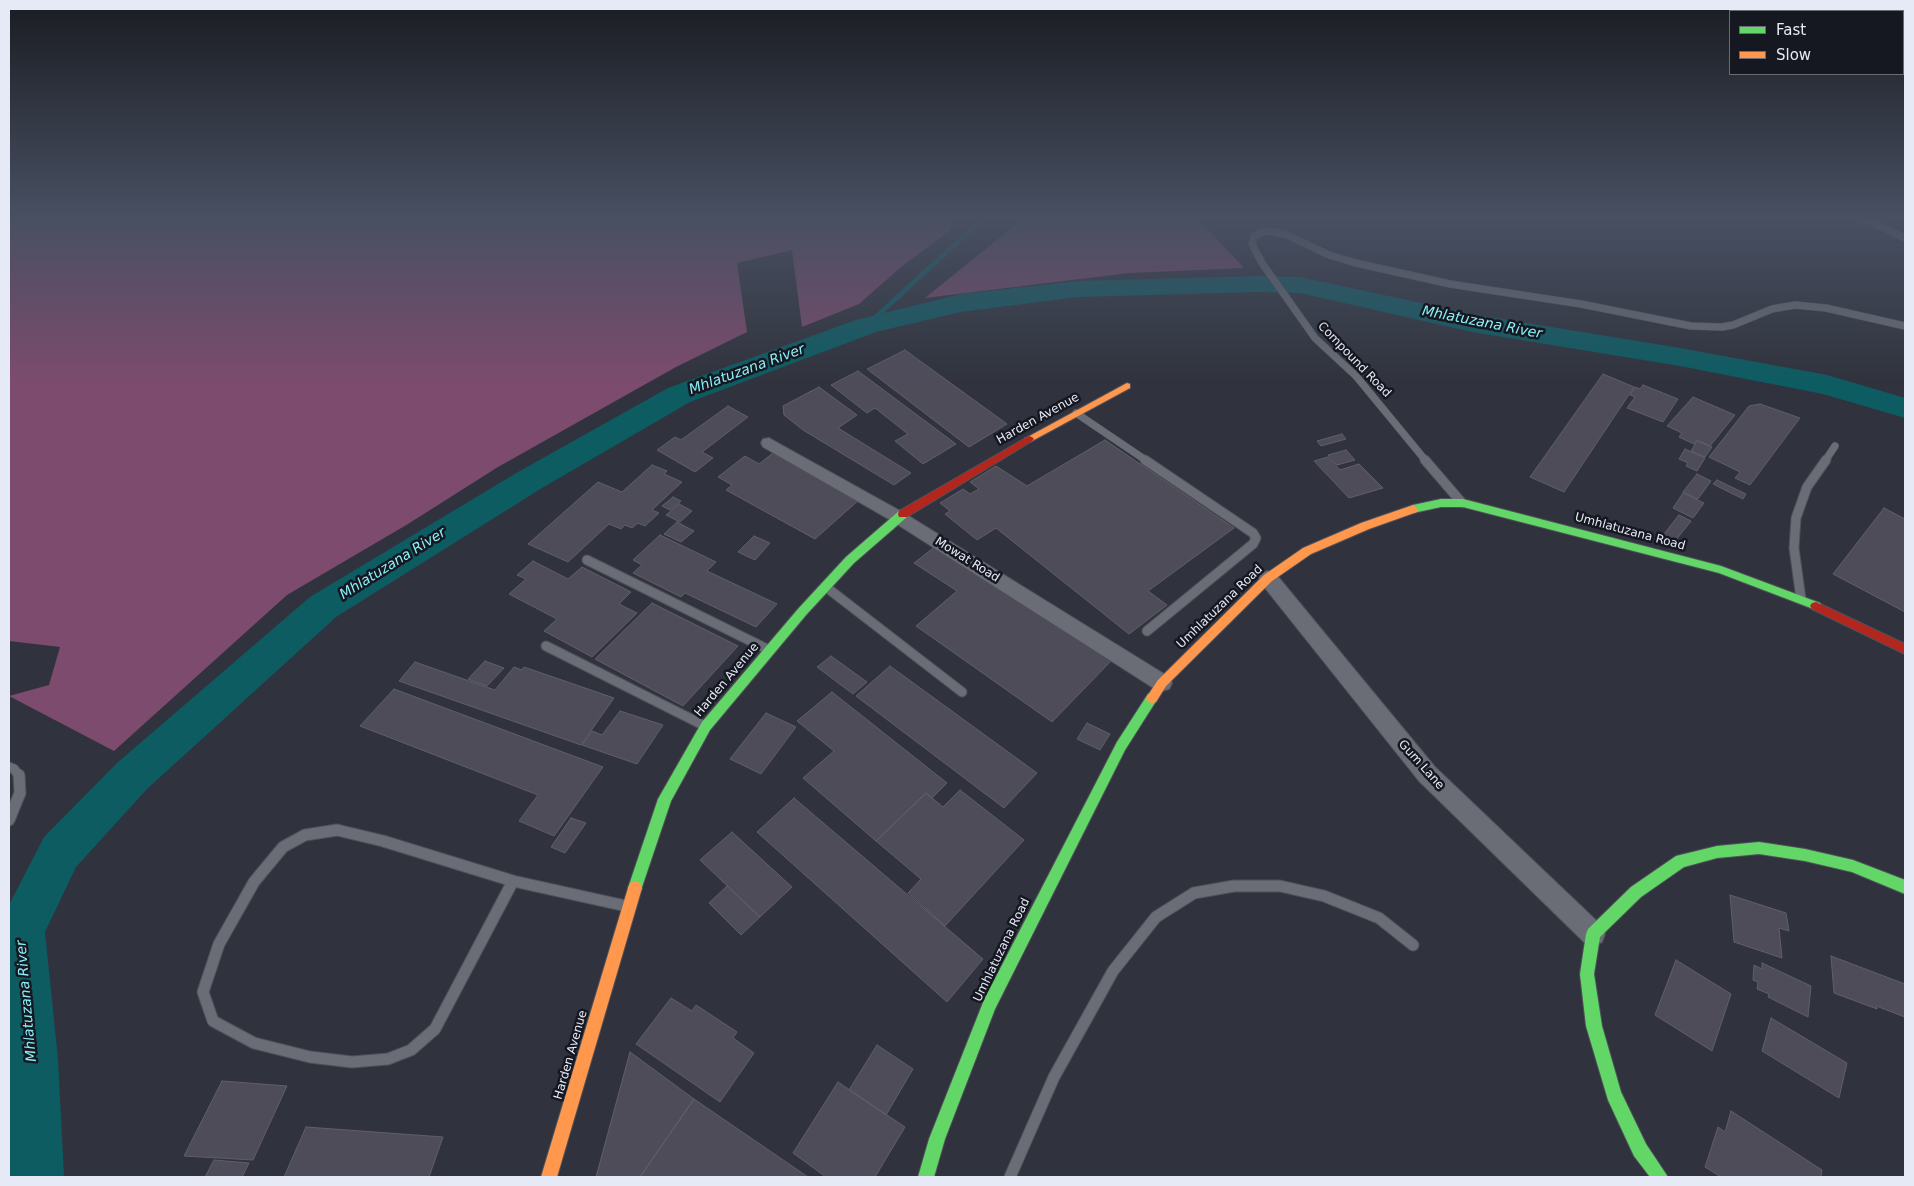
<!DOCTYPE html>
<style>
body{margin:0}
#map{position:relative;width:1914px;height:1186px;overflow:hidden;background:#30333d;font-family:"DejaVu Sans",sans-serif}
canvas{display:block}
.frame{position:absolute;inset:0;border:10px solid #e6eaf6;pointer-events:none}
.legend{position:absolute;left:1729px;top:10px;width:175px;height:65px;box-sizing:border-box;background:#161821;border:1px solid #696c76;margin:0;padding:6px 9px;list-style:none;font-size:15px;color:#e6eaf6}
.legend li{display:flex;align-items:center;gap:10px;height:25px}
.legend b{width:25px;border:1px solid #696c76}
</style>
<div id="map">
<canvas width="1914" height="1186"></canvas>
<div class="frame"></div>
<ul class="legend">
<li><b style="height:6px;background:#63d668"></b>Fast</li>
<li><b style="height:6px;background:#ff974d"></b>Slow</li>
</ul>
</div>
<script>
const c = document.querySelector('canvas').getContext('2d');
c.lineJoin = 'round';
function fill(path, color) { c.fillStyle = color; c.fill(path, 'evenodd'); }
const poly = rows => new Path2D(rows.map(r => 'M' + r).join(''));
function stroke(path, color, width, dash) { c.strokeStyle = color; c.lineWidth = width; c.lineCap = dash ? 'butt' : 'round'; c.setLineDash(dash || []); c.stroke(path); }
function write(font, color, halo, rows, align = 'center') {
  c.font = font + ' "DejaVu Sans",sans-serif'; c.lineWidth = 5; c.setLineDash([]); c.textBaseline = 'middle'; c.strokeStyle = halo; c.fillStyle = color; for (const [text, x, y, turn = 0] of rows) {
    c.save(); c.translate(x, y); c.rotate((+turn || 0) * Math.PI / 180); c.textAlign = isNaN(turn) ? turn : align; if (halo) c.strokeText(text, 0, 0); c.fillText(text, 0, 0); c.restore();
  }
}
fill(poly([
 [17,217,956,217,948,232,901,267,859,304,802,327,792,250,737,263,747,332,676,367,498,467,408,524,287,595,114,751,9,696,49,685,60,647,9,641,9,222],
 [1025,217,1168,217,1203,224,1244,268,1129,273,925,298]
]), '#7c4b6d');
stroke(poly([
 [866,326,985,217]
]), '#0d5c62', 5);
fill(poly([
 [1258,276,1300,277,1472,314,1680,348,1827,375,1905,398,1905,418,1823,394,1680,366,1472,332,1300,293,1258,292,1078,297,961,312,876,332,690,402,542,488,336,617,147,789,76,867,45,932,58,1059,64,1177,9,1177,9,905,44,837,117,763,310,597,518,472,668,388,856,320,961,294,1078,281,1258,276]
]), '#0d5c62');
const building = poly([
 [905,350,1007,424,969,447,867,369,905,350],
 [858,371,956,444,923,464,895,441,908,434,875,408,867,413,831,385,858,371],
 [1603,374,1634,387,1564,492,1530,477,1603,374],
 [1643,385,1678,399,1663,422,1627,408,1635,397,1630,395,1635,387,1640,389,1643,385],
 [819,387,857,415,838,428,911,473,894,485,803,430,784,415,783,406,819,387],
 [1693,397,1735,415,1710,446,1697,440,1694,444,1679,437,1682,433,1667,426,1693,397],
 [1760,404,1800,418,1750,485,1735,478,1740,472,1709,457,1749,406,1760,404],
 [728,406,748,417,702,452,713,458,695,472,657,450,675,437,681,440,728,406],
 [1342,434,1346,439,1321,446,1317,441,1342,434],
 [1105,440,1234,528,1148,591,1167,605,1129,634,996,528,977,540,945,514,950,511,940,503,963,489,970,494,979,489,970,482,996,466,1027,486,1105,440],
 [1697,441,1712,447,1705,457,1691,451,1697,441],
 [1685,449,1705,458,1697,471,1686,466,1688,463,1679,459,1685,449],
 [1346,450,1355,460,1337,465,1328,455,1346,450],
 [773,453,860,499,815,539,726,490,732,485,718,477,745,456,759,464,773,453],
 [1328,457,1340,470,1359,464,1383,488,1349,498,1314,461,1328,457],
 [652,465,667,471,664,474,682,482,652,510,659,513,645,526,638,523,632,528,625,525,621,529,609,524,568,562,528,544,598,482,622,492,652,465],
 [1697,474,1711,481,1698,499,1683,492,1697,474],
 [1717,480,1746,494,1743,499,1713,484,1717,480],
 [1683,493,1704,503,1693,518,1673,508,1683,493],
 [673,497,681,501,670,510,662,506,673,497],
 [679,504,692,511,680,522,666,515,679,504],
 [1884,508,1905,519,1905,612,1833,574,1884,508],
 [1679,515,1691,521,1672,545,1660,539,1679,515],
 [677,522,694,531,681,542,664,534,677,522],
 [660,535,716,562,707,571,777,604,756,627,685,593,681,597,633,573,642,565,633,560,660,535],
 [754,536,770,543,755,560,738,552,754,536],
 [936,546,1112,660,1052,722,916,626,957,591,914,563,936,546],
 [533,561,568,579,582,567,631,592,619,604,637,613,592,657,544,631,557,619,509,594,526,579,517,575,533,561],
 [652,603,738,646,683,706,595,659,652,603],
 [831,656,867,682,853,694,817,667,831,656],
 [485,661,504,668,487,686,468,679,485,661],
 [415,662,495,690,514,667,522,670,524,667,614,698,581,745,399,681,415,662],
 [890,666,1037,773,1004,808,856,696,890,666],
 [394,689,603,767,554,836,519,821,538,795,360,726,394,689],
 [832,692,947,783,932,798,926,793,876,841,803,778,834,751,797,721,832,692],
 [620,711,663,725,637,764,582,745,592,731,602,735,620,711],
 [766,713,796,727,761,774,730,759,766,713],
 [1087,723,1110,734,1100,750,1077,739,1087,723],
 [960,790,1024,840,945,926,908,893,921,879,876,841,926,793,943,807,960,790],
 [794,798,983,959,947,1002,757,832,794,798],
 [571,818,586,823,565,853,551,847,571,818],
 [732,832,792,887,760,917,700,860,732,832],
 [727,886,760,917,741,935,709,903,727,886],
 [1730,895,1786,913,1789,931,1779,928,1782,958,1734,942,1730,895],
 [1831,956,1905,984,1905,1017,1876,1006,1877,1009,1834,993,1831,956],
 [1676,960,1731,994,1712,1051,1655,1015,1676,960],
 [1762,963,1811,986,1808,1017,1768,997,1769,994,1757,989,1758,982,1753,980,1754,965,1762,969,1762,963],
 [671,998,692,1011,696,1005,737,1032,733,1038,754,1053,720,1102,636,1044,671,998],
 [1771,1018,1847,1063,1839,1098,1762,1051,1771,1018],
 [877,1045,913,1069,886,1115,849,1090,877,1045],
 [630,1052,694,1099,640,1177,596,1177,630,1052],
 [222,1081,287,1086,253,1160,184,1156,222,1081],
 [838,1082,905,1127,875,1177,826,1177,793,1153,838,1082],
 [694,1099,808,1177,640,1177,694,1099],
 [1731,1111,1822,1170,1821,1177,1721,1177,1705,1167,1718,1127,1725,1132,1731,1111],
 [306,1127,443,1137,429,1177,284,1177,306,1127],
 [214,1160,249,1163,242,1177,205,1177,214,1160]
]);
fill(building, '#4f4c5a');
stroke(building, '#5f5f67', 1);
const laneFar2 = poly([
 [1860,217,1905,238],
 [1076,413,1147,461],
 [1426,461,1356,376,1315,338,1262,263,1252,244,1254,236,1265,231,1285,234,1329,255,1356,263,1450,284,1581,304,1691,326,1722,327,1733,325,1772,309,1795,305,1826,308,1905,326],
 [1825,461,1835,446]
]);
const laneFar1 = poly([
 [1145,460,1253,533,1256,538,1253,544,1147,631],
 [1425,460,1462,503],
 [587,560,769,650],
 [826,587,962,692],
 [1801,599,1794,548,1796,518,1807,487,1826,460],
 [546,646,703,725],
 [9,767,14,769,20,777]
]);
const lane = poly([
 [9,820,20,793,19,775],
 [337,830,383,841,513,881,435,1029,411,1050,388,1059,352,1062,310,1057,254,1043,213,1021,203,992,219,944,254,882,283,847,305,835,337,830],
 [513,881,626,906],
 [1010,1177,1054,1077,1113,971,1156,917,1194,893,1234,886,1280,886,1324,896,1379,918,1413,945]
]);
const street = poly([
 [769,438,904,513,1169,677,1172,683,1169,689,1162,691,1155,689,892,521,763,447,761,443,763,439,769,438],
 [1268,571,1275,573,1435,767,1602,926,1605,934,1602,942,1593,946,1584,942,1419,781,1261,583,1259,578,1261,573,1268,571]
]);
const fast = poly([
 [1441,499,1463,499,1721,566,1820,603,1822,606,1820,609,1816,610,1719,573,1463,507,1441,507,1413,513,1408,509,1413,505,1441,499],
 [903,510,907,511,908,514,907,517,854,563,806,615,710,730,671,801,640,893,635,895,630,893,628,888,658,799,702,722,798,609,846,557,899,511,903,510],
 [1152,693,1156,694,1158,698,1125,750,995,1009,945,1139,934,1177,918,1177,929,1139,984,1000,1117,742,1148,694,1152,693],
 [1759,842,1805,849,1853,860,1905,880,1905,894,1852,872,1805,861,1759,854,1717,858,1684,867,1641,897,1600,937,1594,974,1602,1026,1621,1092,1646,1144,1668,1177,1650,1177,1634,1156,1608,1100,1586,1026,1580,974,1586,934,1588,929,1631,887,1676,856,1717,846,1759,842]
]);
const slow = poly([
 [1127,383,1130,384,1130,388,1032,441,1029,442,1024,439,1127,383],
 [1413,505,1418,509,1417,512,1369,529,1311,554,1272,581,1166,686,1156,702,1152,703,1148,702,1146,698,1158,680,1264,575,1303,548,1361,523,1413,505],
 [635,881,640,883,642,888,557,1177,541,1177,628,888,630,883,635,881]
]);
const jam = poly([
 [1029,436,1032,437,1034,439,1032,441,907,517,899,517,898,514,899,511,1029,436],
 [1816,602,1905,644,1905,654,1812,609,1810,606,1812,603,1816,602]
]);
stroke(laneFar2, '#4f515a', 8);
stroke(laneFar1, '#4f515a', 11);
stroke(lane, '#4f515a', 13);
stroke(street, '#4f515a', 2);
stroke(fast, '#4f515a', 2);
stroke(slow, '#4f515a', 2);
stroke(jam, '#4f515a', 2);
stroke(laneFar2, '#6a6d75', 7);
stroke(laneFar1, '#6a6d75', 9);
stroke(lane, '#6a6d75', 11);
fill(street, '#6a6d75');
fill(fast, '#63d668');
fill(slow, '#ff974d');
fill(jam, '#b3261e');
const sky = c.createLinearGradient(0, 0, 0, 383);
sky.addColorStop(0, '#1a1c22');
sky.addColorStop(0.57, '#485062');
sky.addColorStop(1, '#48506200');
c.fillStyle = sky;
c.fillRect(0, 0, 1914, 383);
write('12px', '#e6eaf6', '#161821', [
 ["Compound Road",1354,360,46],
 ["Harden Avenue",1038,419,-29],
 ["Umhlatuzana Road",1630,532,15],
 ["Mowat Road",967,560,32],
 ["Umhlatuzana Road",1220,607,-44],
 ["Harden Avenue",727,680,-50],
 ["Gum Lane",1421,765,48],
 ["Umhlatuzana Road",1002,950,-64],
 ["Harden Avenue",571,1055,-74]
]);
write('italic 14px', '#89f0f9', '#161821', [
 ["Mhlatuzana River",1482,323,11],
 ["Mhlatuzana River",747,370,-20],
 ["Mhlatuzana River",393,564,-32],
 ["Mhlatuzana River",27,1001,-95]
]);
</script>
